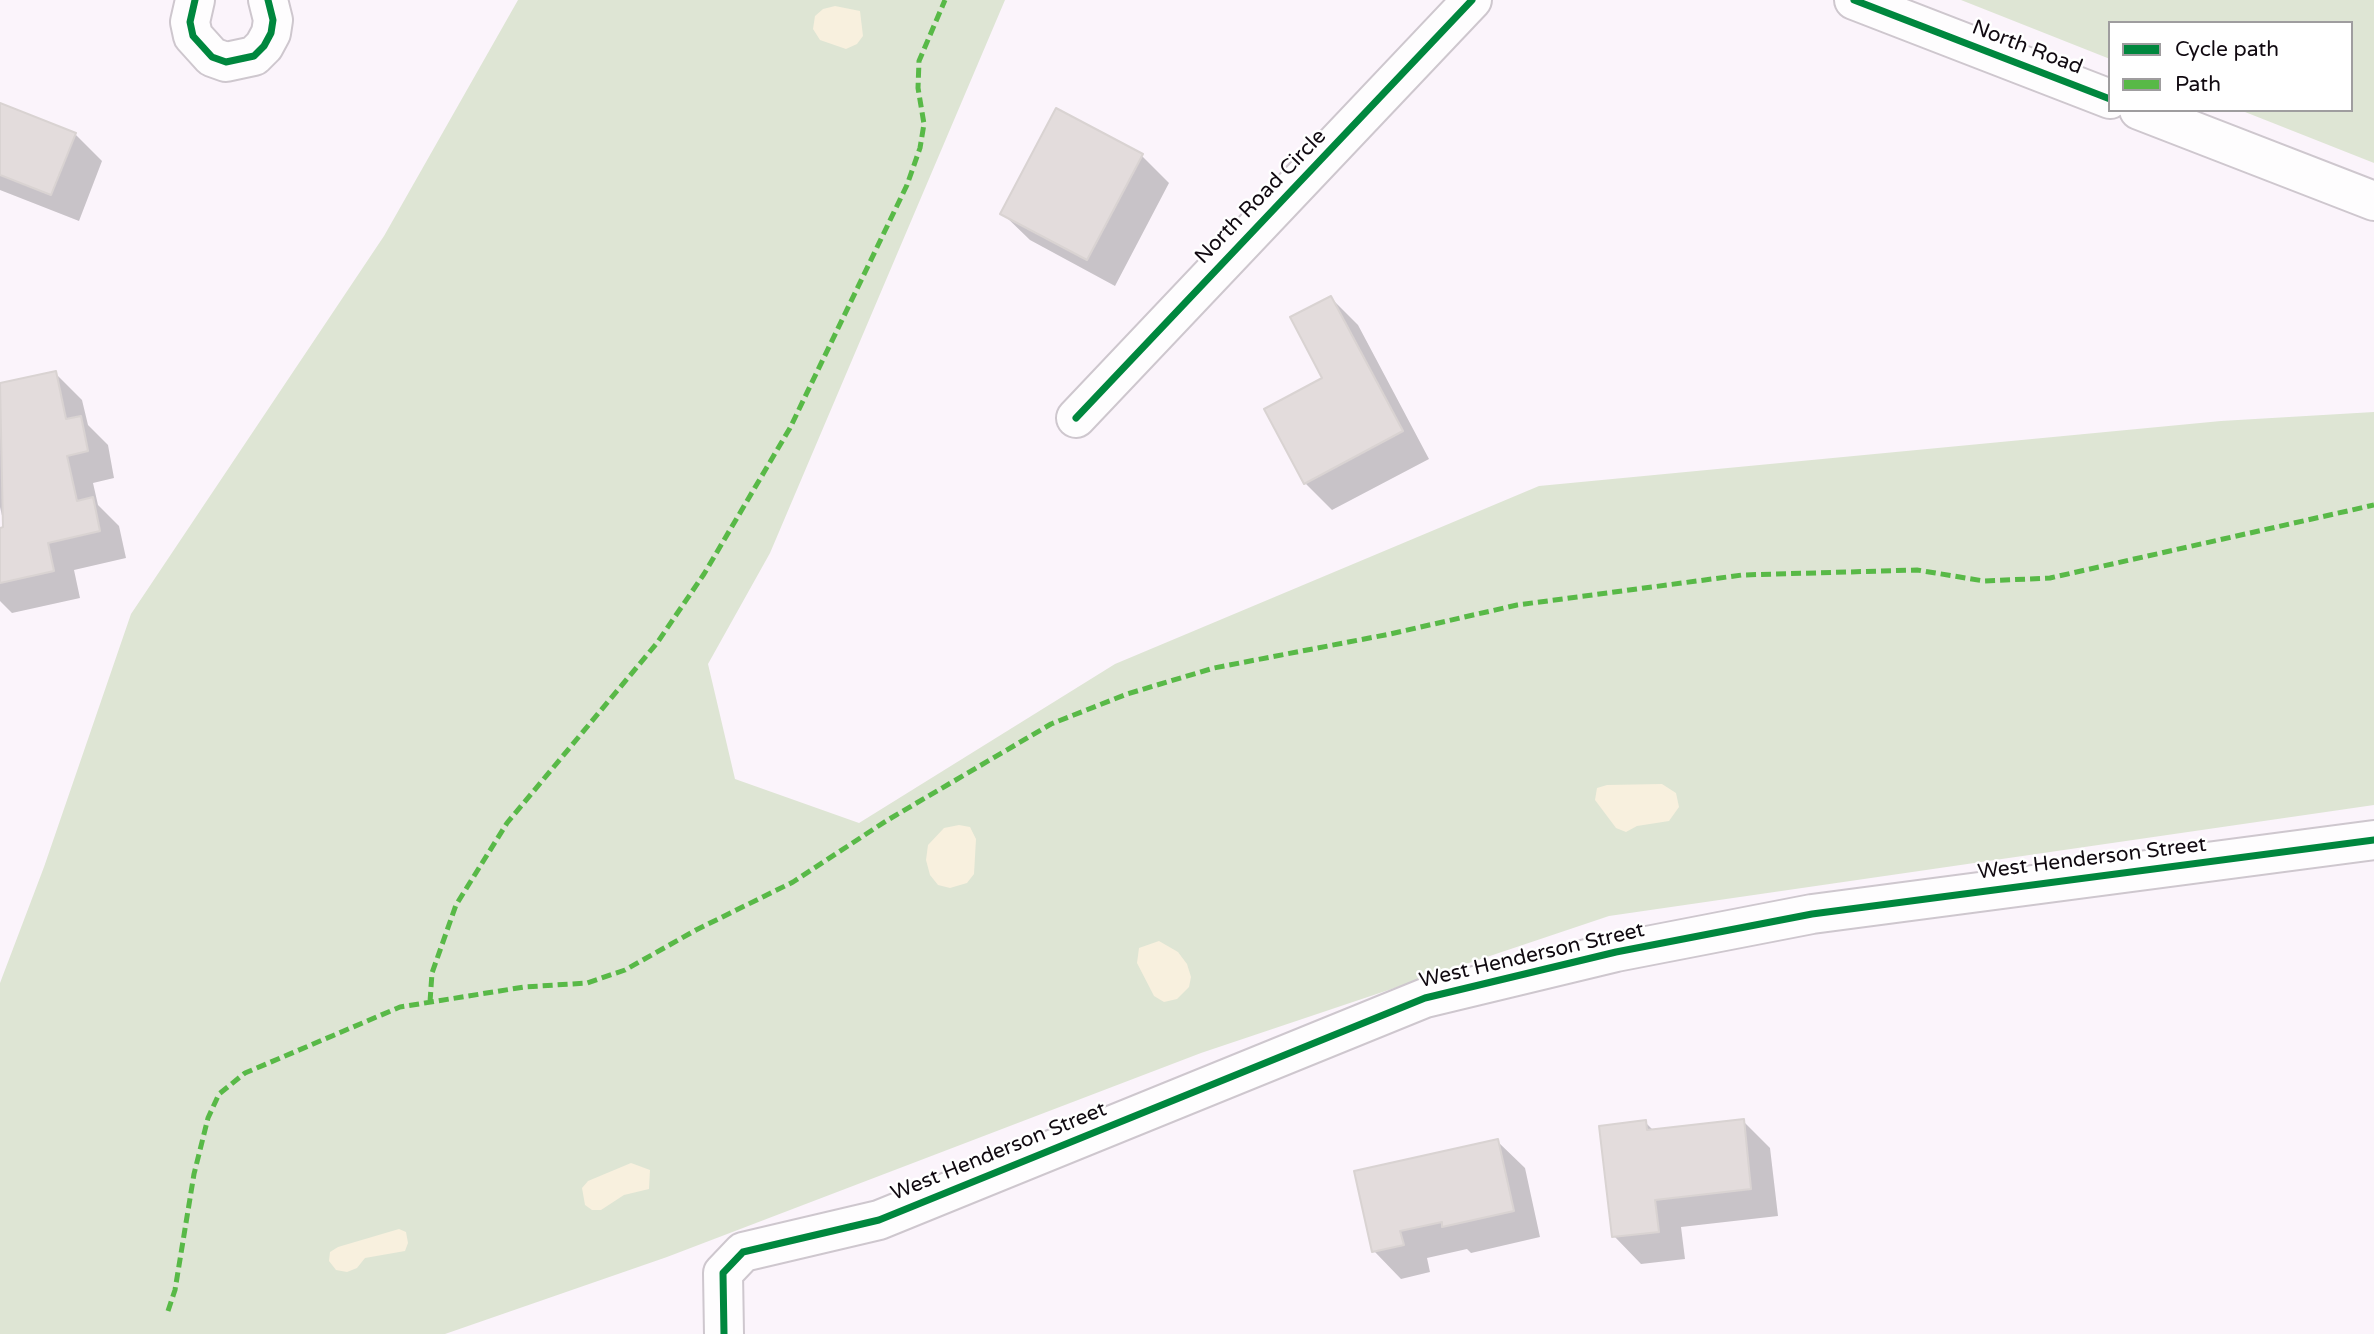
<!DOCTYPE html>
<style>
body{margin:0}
#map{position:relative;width:2374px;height:1334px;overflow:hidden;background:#fbf4fb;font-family:"Varela Round",sans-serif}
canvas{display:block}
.legend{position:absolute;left:2108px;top:21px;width:245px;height:91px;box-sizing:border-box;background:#fff;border:2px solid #9f9d9f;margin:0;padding:9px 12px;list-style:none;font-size:21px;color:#100910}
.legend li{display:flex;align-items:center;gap:14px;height:35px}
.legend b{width:35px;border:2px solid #9f9d9f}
</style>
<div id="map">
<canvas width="2374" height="1334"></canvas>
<ul class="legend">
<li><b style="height:9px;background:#00873e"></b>Cycle path</li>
<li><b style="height:9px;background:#58b947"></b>Path</li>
</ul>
</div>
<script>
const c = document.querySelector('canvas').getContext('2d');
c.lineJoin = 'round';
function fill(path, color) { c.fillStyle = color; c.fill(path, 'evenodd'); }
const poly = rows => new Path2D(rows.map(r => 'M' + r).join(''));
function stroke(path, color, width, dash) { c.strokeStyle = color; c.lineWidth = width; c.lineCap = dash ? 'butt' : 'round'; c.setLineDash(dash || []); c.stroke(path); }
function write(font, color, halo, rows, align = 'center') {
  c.font = font + ' "Varela Round",sans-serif'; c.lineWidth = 5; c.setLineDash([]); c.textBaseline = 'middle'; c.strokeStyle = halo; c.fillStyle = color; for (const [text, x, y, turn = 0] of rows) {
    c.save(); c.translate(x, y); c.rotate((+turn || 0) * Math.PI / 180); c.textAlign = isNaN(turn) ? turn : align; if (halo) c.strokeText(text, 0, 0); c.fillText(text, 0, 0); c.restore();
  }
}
fill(poly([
 [518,0,1005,0,770,553,708,664,735,779,859,823,1115,664,1539,486,2221,421,2374,412,2374,805,1609,916,1201,1053,667,1257,445,1334,0,1334,0,983,44,867,131,614,384,236],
 [1961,0,2374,0,2374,163,2240,110,2351,110,2351,23,2110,23,2110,59]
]), '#dee5d4');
fill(poly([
 [835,6,860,11,863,36,857,44,846,49,820,40,813,29,815,16,823,9],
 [1662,784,1676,793,1679,807,1669,821,1637,826,1626,832,1616,828,1595,800,1597,788,1607,785],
 [959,825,970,827,976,839,974,874,967,883,950,888,938,885,930,875,926,860,928,845,944,828],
 [1159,941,1178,952,1187,964,1191,977,1189,987,1177,999,1164,1002,1154,996,1137,963,1139,948],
 [631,1163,650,1170,649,1189,624,1195,601,1210,592,1210,585,1205,582,1188,588,1181],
 [399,1229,406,1232,408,1243,405,1251,365,1258,357,1268,347,1272,336,1270,329,1261,330,1252,338,1247]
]), '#f8f0de');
fill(poly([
 [0,104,75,134,102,161,79,221,0,190],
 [1142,156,1169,183,1115,286,1030,240,1002,213],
 [1331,298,1358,325,1429,459,1332,510,1305,483,1325,378],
 [55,373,82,400,88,425,108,445,114,478,93,483,98,505,119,526,126,558,74,570,80,598,12,613,0,601,0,530,5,529,0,507,0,385],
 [1743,1121,1770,1148,1778,1216,1681,1227,1685,1259,1641,1264,1614,1236,1645,1122,1654,1131],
 [1497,1141,1525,1168,1540,1237,1471,1253,1467,1249,1427,1258,1430,1272,1401,1279,1374,1251]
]), '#0003');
const building = poly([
 [0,103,76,133,51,195,0,175,0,103],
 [1056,108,1143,154,1087,260,1000,214,1056,108],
 [1331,296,1403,431,1304,484,1264,409,1322,378,1290,317,1331,296],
 [56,371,66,419,81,416,88,451,67,456,77,501,93,497,100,531,48,543,54,571,0,583,0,528,3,527,0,383,56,371],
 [1744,1119,1751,1189,1655,1200,1659,1232,1612,1237,1599,1126,1646,1120,1647,1130,1744,1119],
 [1498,1139,1514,1211,1442,1227,1442,1222,1400,1231,1404,1245,1372,1252,1354,1171,1498,1139]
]);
fill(building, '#e3dcdc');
stroke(building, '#d9d3d2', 2);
const street = poly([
 [195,0,190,22,193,36,212,57,226,62,254,56,264,46,271,33,273,20,268,0],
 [1854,0,2110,99],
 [2139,110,2374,201],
 [1076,418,1472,0],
 [724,1334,723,1273,743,1252,879,1220,1425,998,1616,952,1812,914,2374,840]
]);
stroke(street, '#cec7ce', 42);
stroke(street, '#fefdfe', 38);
stroke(poly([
 [430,1002,432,973,456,905,507,823,657,643,704,574,790,428,907,185,920,148,924,124,918,88,919,61,945,0],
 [168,1311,175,1290,194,1174,208,1118,219,1094,245,1073,400,1007,524,987,587,983,625,970,696,930,793,882,886,821,1051,724,1127,694,1214,668,1390,634,1517,605,1742,575,1917,570,1984,581,2050,578,2374,505]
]), '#58b947', 5, [10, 5]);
stroke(poly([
 [195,0,190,22,193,36,212,57,226,62,254,56,264,46,271,33,273,20,268,0],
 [1854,0,2110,99],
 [1076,418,1472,0],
 [724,1334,723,1273,743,1252,879,1220,1425,998,1616,952,1812,914,2374,840]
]), '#00873e', 7);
write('21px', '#100910', '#fff', [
 ["North Road",2027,48,21],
 ["North Road Circle",1261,197,-46],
 ["West Henderson Street",2092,859,-7],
 ["West Henderson Street",1532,956,-13],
 ["West Henderson Street",999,1152,-22]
]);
</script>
